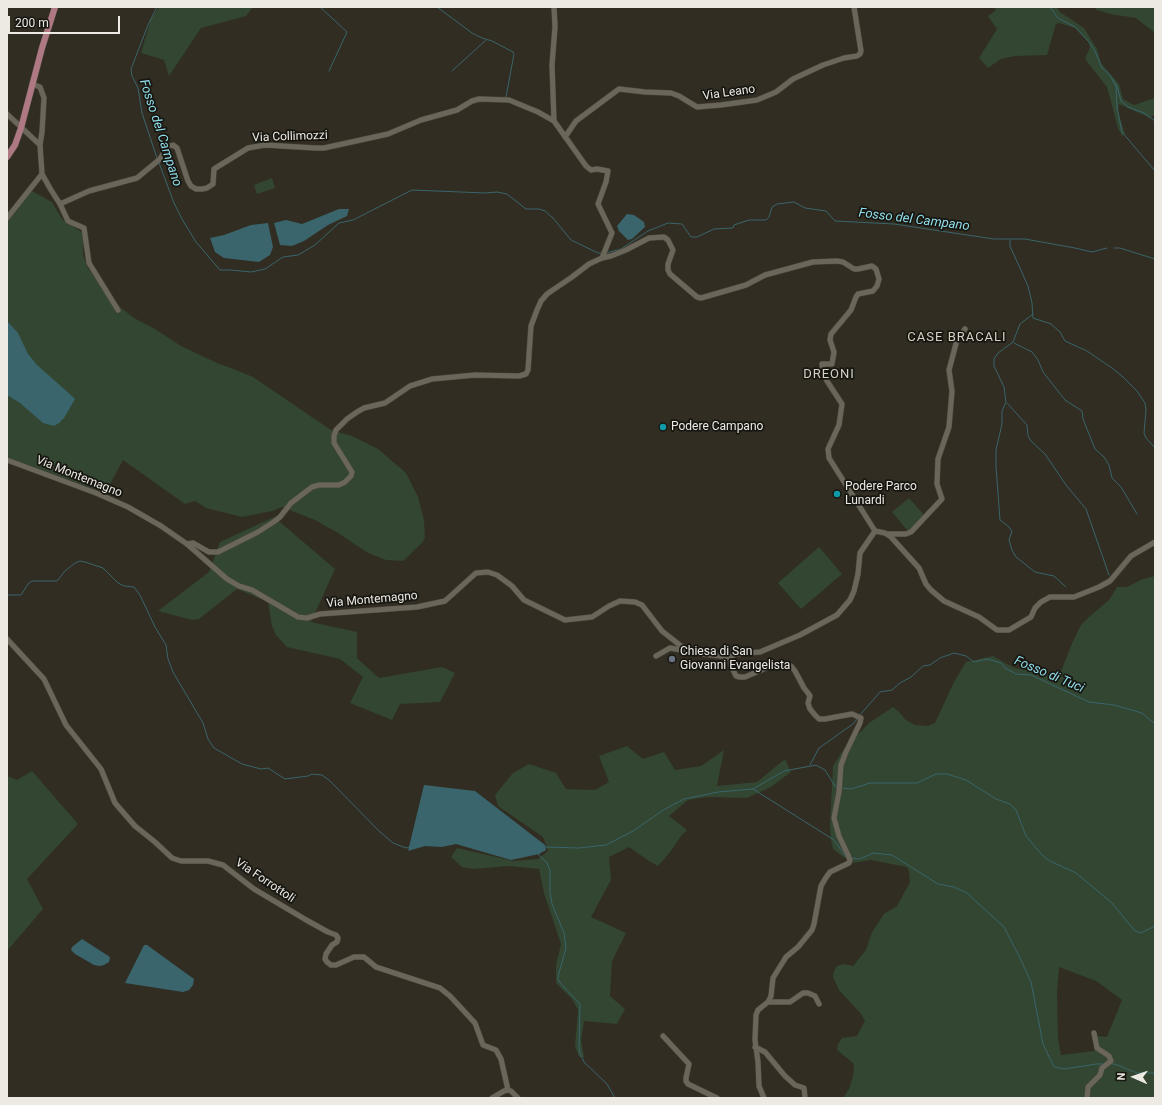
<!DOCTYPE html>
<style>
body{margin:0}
#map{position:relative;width:1162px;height:1105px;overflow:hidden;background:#312d22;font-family:Roboto,sans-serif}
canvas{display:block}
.frame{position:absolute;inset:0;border:8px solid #edeae3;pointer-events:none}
.north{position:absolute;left:1114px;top:1057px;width:40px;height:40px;-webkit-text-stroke:3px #171611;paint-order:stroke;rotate:272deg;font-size:11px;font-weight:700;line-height:16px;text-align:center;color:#edeae3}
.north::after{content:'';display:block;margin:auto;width:14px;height:18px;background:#edeae3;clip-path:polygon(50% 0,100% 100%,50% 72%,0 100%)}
.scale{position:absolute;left:8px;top:16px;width:112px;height:18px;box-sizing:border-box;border:2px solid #edeae3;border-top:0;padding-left:5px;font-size:12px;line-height:14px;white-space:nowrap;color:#edeae3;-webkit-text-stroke:3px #171611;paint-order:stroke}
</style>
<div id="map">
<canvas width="1162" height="1105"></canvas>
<div class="frame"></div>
<div class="north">N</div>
<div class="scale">200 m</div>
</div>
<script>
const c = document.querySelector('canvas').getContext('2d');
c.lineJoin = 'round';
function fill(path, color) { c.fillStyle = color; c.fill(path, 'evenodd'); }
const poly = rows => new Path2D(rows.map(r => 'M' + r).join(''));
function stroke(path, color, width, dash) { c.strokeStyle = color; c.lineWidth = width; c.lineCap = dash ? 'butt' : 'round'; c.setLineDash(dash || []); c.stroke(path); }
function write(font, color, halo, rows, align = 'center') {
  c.font = font + ' Roboto,sans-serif'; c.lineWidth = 3.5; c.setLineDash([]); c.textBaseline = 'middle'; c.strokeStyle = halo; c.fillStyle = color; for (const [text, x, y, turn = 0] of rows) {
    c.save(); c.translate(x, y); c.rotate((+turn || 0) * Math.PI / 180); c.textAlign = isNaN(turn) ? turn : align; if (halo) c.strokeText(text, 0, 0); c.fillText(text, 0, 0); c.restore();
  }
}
fill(poly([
 [159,7,253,7,246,16,201,28,169,76,164,60,141,53,151,19],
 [994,7,1057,7,1060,12,1084,28,1097,49,1101,63,1119,84,1123,99,1134,105,1155,98,1155,114,1150,118,1119,104,1118,112,1125,134,1122,136,1118,128,1107,87,1085,59,1090,47,1088,41,1075,28,1059,23,1056,24,1047,55,1015,56,1001,59,988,68,979,58,997,29,988,16,996,10],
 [1094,7,1155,7,1155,33,1136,18,1110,14,1097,10],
 [272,178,275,188,257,194,254,185],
 [32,191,52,202,62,219,84,234,83,255,88,268,111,300,134,318,155,329,181,346,219,364,231,368,253,377,331,430,352,436,378,449,406,473,418,497,424,520,425,537,423,542,403,561,386,560,368,553,338,533,315,520,282,507,272,511,242,517,206,508,195,501,185,504,123,460,109,486,100,491,7,457,7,220],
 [909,498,924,515,908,531,892,512],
 [274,517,335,569,311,622,357,632,357,658,379,678,442,667,455,673,440,702,400,704,392,720,350,703,363,677,340,659,287,647,276,635,272,626,268,602,237,589,199,619,192,620,158,611,209,572,220,542],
 [819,547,842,574,801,609,778,583],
 [1155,576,1155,1098,843,1098,849,1089,853,1076,854,1066,853,1063,837,1050,838,1044,842,1038,857,1036,865,1021,861,1014,839,990,833,977,834,971,837,966,844,964,853,966,866,950,872,932,884,914,897,906,910,882,909,871,907,867,871,860,853,863,842,856,833,849,831,840,830,825,833,766,843,750,869,723,893,707,899,712,906,720,915,725,928,726,935,723,953,684,966,662,993,656,1014,668,1039,671,1053,676,1060,674,1073,641,1081,625,1089,617,1109,600,1117,587,1127,587,1143,579],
 [1059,967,1096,981,1122,1000,1107,1037,1098,1036,1094,1051,1061,1055,1058,1039,1057,993],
 [627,746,643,759,664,752,675,770,701,766,724,750,717,786,757,782,785,759,791,772,771,787,747,798,707,797,688,800,669,816,687,830,681,836,671,851,658,866,649,861,629,847,609,857,611,880,591,917,626,933,612,961,610,996,625,1009,617,1024,584,1021,581,1040,584,1057,579,1057,575,1046,578,1010,572,999,556,983,556,965,561,944,544,893,539,869,509,866,473,869,462,867,451,857,457,848,514,861,538,859,548,851,543,837,498,806,495,795,513,773,529,764,556,773,566,789,595,790,609,782,599,756],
 [32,771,78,824,27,879,43,909,7,951,7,776,17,780]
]), '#324631');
fill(poly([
 [339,209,349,209,347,216,328,225,304,241,292,246,280,245,274,223,286,220,302,224],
 [627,214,634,215,644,222,645,227,632,239,628,240,619,231,617,226],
 [268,223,273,247,270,255,259,262,224,258,215,252,210,238,224,235,251,225],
 [7,321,18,333,28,354,37,365,72,396,75,399,64,418,59,423,54,426,43,423,20,403,7,395],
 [424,785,475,791,545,845,546,850,539,854,511,860,456,844,442,847,425,846,408,851],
 [82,939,110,957,109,962,104,965,100,966,94,965,75,954,71,950,72,947],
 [144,945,147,945,194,979,193,985,189,990,183,992,125,983]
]), '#3a656c');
stroke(poly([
 [320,7,347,32,329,71],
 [437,7,472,33,482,38,492,41,513,52,514,54,506,97],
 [1050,7,1058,18,1075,27,1089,42,1095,51,1102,68,1109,74,1117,86,1121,101,1128,107,1144,113,1155,121],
 [452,71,486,40],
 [1112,79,1116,87,1117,107,1122,132,1155,171],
 [157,158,142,113,138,88,132,76,131,69,148,25,157,7],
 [159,163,174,203,182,219,196,242,220,270,231,270,251,272,265,269,283,257,298,255,315,245,339,223,353,220,412,190,485,193,497,192,507,194,526,209,539,209,545,211,553,218,571,240,598,253,603,253],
 [1010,240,1010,246,1028,286,1032,303,1033,318,1051,324,1060,332,1065,341,1087,351,1112,368,1123,377,1137,391,1145,403,1146,410,1144,433,1146,438,1155,448],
 [1114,248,1120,248,1155,259],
 [606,253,621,249,648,231,668,223,682,224,691,237,697,237,714,229,733,228,734,225,749,220,766,220,769,217,772,207,777,204,794,202,805,208,826,211,835,221,894,224,994,239,1025,239,1075,248,1092,252,1107,248],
 [1033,314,1020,324,1013,342,998,353,994,359,994,366,1004,387,1006,402,1002,411,1002,424,996,450,996,467,1000,520,1008,526,1012,531,1009,540,1012,550,1016,557,1035,572,1054,576,1066,587],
 [1014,343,1032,352,1038,360,1043,372,1065,400,1082,411,1083,419,1095,449,1104,457,1109,465,1112,478,1121,487,1137,514],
 [1007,403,1027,425,1028,436,1031,441,1045,454,1066,485,1086,509,1109,575],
 [7,595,21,595,28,584,32,581,57,581,65,571,75,563,80,561,85,562,103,568,118,583,124,586,134,587,140,595,155,627,166,645,168,659,173,672,203,723,208,739,214,748,242,764,261,769,268,768,285,779,308,776,312,774,322,775,330,781,379,831,393,843,406,848,410,847],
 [860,715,880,692,892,690,900,683,911,677,923,666,930,665,940,658,954,653,966,656,974,662,987,659,1001,663,1005,668,1016,674,1031,675,1089,702,1114,705,1142,713,1155,724],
 [810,765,819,748,853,724,857,719],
 [842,788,851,789,870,783,917,783,936,774,947,774,966,780,996,799,1010,804,1016,810,1026,836,1042,855,1050,861,1076,873,1112,903,1135,931,1141,933,1155,926],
 [753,789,784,771,816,765,825,770,835,786,837,787],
 [545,847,579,848,606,845,633,831,665,809,684,799,718,792,753,789,834,840,846,857],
 [538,854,547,863,550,871,550,892,552,904,564,933,566,948,559,973,558,979,561,984,580,1004,579,1048,580,1053,584,1062,607,1084,615,1098],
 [851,858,860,859,873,853,892,855,938,884,954,887,967,893,1004,927,1020,958,1031,982,1043,1044,1054,1067,1064,1069,1096,1064,1104,1064],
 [1111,1064,1115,1064,1137,1073,1155,1073]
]), '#3a656c', 1);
const minor = poly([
 [32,84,40,87,44,98,42,132,40,145,42,174,51,190,60,204,68,221,84,228,89,263,118,310],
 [7,114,40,145],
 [565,137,576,121,619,89,645,92,671,93,679,96,697,107,721,105,757,100,776,92,793,79,823,65,844,58,857,56,860,54,861,51,854,7],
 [60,204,89,191,137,178,160,159,167,147,173,145,177,148,188,181,191,186,196,189,202,189,207,188,213,184,214,169,248,148,265,145,315,148,324,148,388,134,421,120,457,110,472,101,479,99,509,100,538,112,554,121],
 [7,218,42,174],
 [602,258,611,256,626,250,649,238,664,237,668,240,673,250,668,264,668,270,670,274,697,297,701,298,746,285,765,275,813,262,837,261,843,262,854,269,858,269,872,266,876,269,879,279,877,286,873,291,858,294,856,297,851,310,831,334,830,340,834,352,832,364,822,364,823,372,827,381,842,404,839,425,828,449,829,458,875,531],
 [7,460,96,493,128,507,161,526,187,544,227,579,239,586,252,590,298,617,307,618,320,614,417,607,445,601,476,573,488,572,497,575,512,586,524,600,565,620,592,617,609,606,620,601,635,602,642,605,662,631,681,646,702,654,730,657,736,654,760,652,800,635,837,615,850,600,854,591,858,574,860,553,875,531],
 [875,531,885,533,891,537,919,568,926,584,931,590,944,601,979,617,997,630,1009,630,1031,617,1035,608,1041,602,1050,597,1074,597,1099,587,1110,581,1131,556,1155,542],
 [887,534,906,534,911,532,942,499,937,484,938,459,949,427,952,391,949,370,957,340,965,329],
 [187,544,193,543,209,552,218,552,258,532,275,521,280,517,291,503,312,487,319,485,339,485,345,482,351,476,352,472,334,443,334,436,336,430,347,419,357,412,364,408,385,403,410,386,432,379,475,375,519,376,526,374,528,370,531,326,537,310,541,301,547,294,572,277,589,264,602,258,612,233,598,204,606,182,608,171,597,169,591,170,586,166,554,121,552,65,555,27,554,7],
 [7,639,44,679,66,725,101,769,115,803,135,826,155,842,172,858,181,861,208,861,223,865,254,889,308,921,328,932,336,935,338,938,337,942,332,945,326,954,325,959,327,962,331,965,336,965,354,957,364,957,376,967,440,988,450,996,475,1023,483,1045,496,1050,501,1059,508,1090],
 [656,656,670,648,687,651],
 [730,657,731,666,736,676,740,677,745,677,771,666,791,666,795,671,804,688,808,693,810,696,808,703,810,709,815,715,819,719,825,719,852,714,861,718,860,723,846,752,841,765,839,792,834,818,839,836,848,855,850,860,849,863,830,872,825,879,821,886,814,924,812,930,798,947,786,957,773,978,771,996,768,1002,758,1010,756,1015,755,1040,758,1062,759,1086,764,1098],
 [768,1002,790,1002,803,993,808,993,815,996,819,1004],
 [663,1036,689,1064,686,1078,686,1081,688,1084,717,1098],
 [755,1047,765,1052,785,1076,795,1085,804,1088,805,1098],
 [492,1098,504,1091,508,1090,511,1091,518,1098],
 [1087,1098,1088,1087,1100,1075,1102,1068,1111,1061,1109,1056,1097,1048,1094,1033]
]);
const major = poly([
 [7,157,15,145,21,128,42,48,55,7]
]);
stroke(minor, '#4c483f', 6);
stroke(major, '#4c483f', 7);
stroke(minor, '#6b665a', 5);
stroke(major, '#af7983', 6);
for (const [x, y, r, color] of [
 [663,427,4,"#0f9aa8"],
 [837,494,4,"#0f9aa8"],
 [672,659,4,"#6b7280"]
]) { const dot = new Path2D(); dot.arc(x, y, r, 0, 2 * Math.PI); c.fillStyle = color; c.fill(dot); stroke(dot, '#171611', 1.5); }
write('12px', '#edeae3', '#171611', [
 ["Via Leano",729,93,-8],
 ["Via Collimozzi",290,137,-2],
 ["Via Montemagno",79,477,22],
 ["Via Montemagno",372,600,-5],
 ["Via Forrottoli",265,881,34]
]);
write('12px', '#edeae3', '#171611', [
 ["Podere Campano",671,427],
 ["Podere Parco",845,487],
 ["Lunardi",845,501],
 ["Chiesa di San",680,652],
 ["Giovanni Evangelista",680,666]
], 'left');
write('italic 13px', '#90deeb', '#171611', [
 ["Fosso del Campano",160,133,72],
 ["Fosso del Campano",914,220,7],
 ["Fosso di Tuci",1049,675,23]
]);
c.letterSpacing = '1px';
write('13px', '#d5d0c2', '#171611', [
 ["CASE BRACALI",957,338],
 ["DREONI",829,375]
]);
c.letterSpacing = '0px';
</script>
